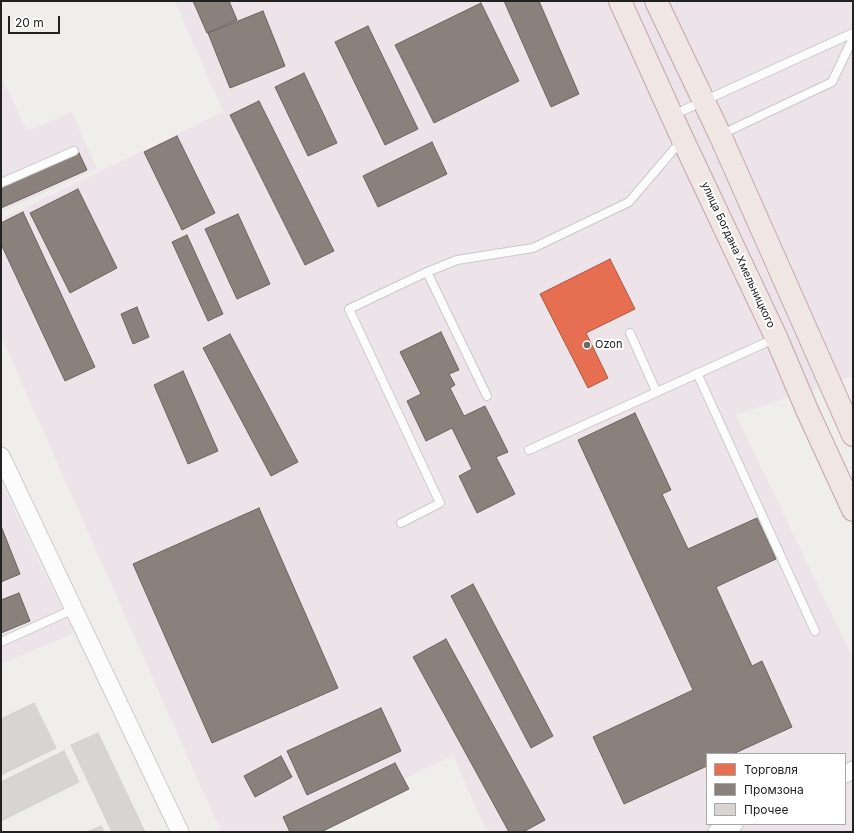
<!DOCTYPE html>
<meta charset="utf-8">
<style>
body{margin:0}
#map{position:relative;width:854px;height:833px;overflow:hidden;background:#f0eeeb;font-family:Inter,sans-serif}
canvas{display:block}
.frame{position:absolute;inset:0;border:2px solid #222;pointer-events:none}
.legend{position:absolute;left:706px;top:753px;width:140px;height:72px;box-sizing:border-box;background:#fff;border:1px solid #a7a7a7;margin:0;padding:5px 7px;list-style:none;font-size:12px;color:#222}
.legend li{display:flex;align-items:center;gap:8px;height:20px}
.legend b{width:20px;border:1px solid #a7a7a7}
.scale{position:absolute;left:8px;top:16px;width:52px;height:18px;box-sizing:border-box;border:2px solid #222;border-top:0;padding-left:5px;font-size:12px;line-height:14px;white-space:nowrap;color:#222;-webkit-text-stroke:3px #fff;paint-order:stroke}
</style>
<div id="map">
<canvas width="854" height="833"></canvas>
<div class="frame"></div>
<ul class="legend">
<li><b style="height:11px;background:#e76f51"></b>Торговля</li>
<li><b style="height:11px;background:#8a817c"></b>Промзона</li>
<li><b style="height:11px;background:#d7d4d2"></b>Прочее</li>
</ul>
<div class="scale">20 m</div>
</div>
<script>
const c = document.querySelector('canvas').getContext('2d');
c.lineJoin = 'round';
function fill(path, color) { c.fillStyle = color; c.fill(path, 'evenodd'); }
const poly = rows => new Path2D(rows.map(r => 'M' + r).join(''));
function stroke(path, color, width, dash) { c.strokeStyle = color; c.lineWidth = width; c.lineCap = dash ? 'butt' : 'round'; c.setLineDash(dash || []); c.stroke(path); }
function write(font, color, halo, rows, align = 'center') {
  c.font = font + ' Inter,sans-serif'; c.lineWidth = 4; c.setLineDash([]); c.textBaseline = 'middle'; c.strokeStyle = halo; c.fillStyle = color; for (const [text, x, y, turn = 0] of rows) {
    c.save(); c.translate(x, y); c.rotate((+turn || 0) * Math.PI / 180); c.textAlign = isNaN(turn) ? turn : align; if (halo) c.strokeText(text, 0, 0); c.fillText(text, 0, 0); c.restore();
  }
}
fill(poly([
 [175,1,853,1,853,376,736,415,853,658,853,832,487,832,453,756,289,832,221,832,1,336,1,219,223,112],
 [707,754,845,754,845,824,707,824],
 [1,76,27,131,72,112,97,169,1,212],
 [1,482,74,633,1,664]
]), '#ede4e9');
const shops = poly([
 [610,259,635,309,586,333,608,378,588,388,540,294,610,259]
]);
fill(shops, '#e76f51');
stroke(shops, '#ac5843', 1);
const industry = poly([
 [193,1,229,1,237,20,207,33,193,1],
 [504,1,539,1,579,94,551,107,504,1],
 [481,3,519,81,434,123,395,45,481,3],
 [263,11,285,66,230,88,208,33,263,11],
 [368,26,418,129,385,145,335,42,368,26],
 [304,73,337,143,308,156,275,87,304,73],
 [259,101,334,251,305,265,230,115,259,101],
 [177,136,215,213,182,230,144,152,177,136],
 [432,142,447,174,378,207,363,176,432,142],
 [79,153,87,170,1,208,1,187,79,153],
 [78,189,117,268,70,293,30,213,78,189],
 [23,212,95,367,65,381,1,244,1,223,23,212],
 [238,214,270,284,237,299,205,229,238,214],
 [187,235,223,314,208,321,172,242,187,235],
 [137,307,149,337,133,344,121,314,137,307],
 [441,332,459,370,449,374,455,385,450,388,464,416,485,406,508,452,496,457,515,494,477,513,459,476,472,469,452,428,426,441,407,401,421,394,400,352,441,332],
 [230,334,298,462,271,476,203,348,230,334],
 [183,371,218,451,188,464,154,385,183,371],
 [635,413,671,490,662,494,688,549,757,518,776,559,716,587,752,666,762,661,792,727,733,754,707,754,707,766,624,804,593,737,693,690,578,440,635,413],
 [259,508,338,688,212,743,133,564,259,508],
 [1,526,20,574,1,582,1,526],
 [473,584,553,736,531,748,451,596,473,584],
 [19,593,30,621,1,633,1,600,19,593],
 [446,639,545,820,523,832,509,832,413,657,446,639],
 [381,708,401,751,307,795,287,751,381,708],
 [281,756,292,777,255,797,244,776,281,756],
 [395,763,409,789,321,832,290,832,283,817,395,763]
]);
fill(industry, '#8a817c');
stroke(industry, '#6b6461', 1);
const building = poly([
 [34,703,56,748,1,775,1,719,34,703],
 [98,733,145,832,112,832,71,745,98,733],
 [64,751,79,782,1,821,1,782,64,751],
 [101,826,104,832,87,832,101,826]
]);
fill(building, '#d7d4d2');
stroke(building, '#d3d0cc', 1);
const service = poly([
 [673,115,853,33],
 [720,135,832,82,853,38],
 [1,183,74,151],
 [630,333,656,391],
 [697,373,815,631],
 [487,396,427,272,457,260,533,248,629,202,681,141],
 [529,450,776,338],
 [401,523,440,503,349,309,427,272],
 [1,642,74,609]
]);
const minor = poly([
 [1,456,180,832],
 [845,774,853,770],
 [717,832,734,824]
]);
const trunk = poly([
 [620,1,682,138,776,337,807,410,853,510],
 [656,1,720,135,853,435]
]);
stroke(service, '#c9c8c7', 10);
stroke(minor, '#c9c8c7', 19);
stroke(trunk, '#c5a2ac', 24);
stroke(service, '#fdfcfc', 8);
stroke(minor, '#fdfcfc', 17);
stroke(trunk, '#f0e6e4', 22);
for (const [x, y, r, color] of [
 [587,345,4,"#6a6968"]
]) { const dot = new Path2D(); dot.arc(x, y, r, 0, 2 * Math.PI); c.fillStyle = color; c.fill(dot); stroke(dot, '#fff', 1.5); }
write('11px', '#222', '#fff', [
 ["улица Богдана Хмельницкого",738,255,65]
]);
write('11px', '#222', '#fff', [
 ["Ozon",595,345]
], 'left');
</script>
